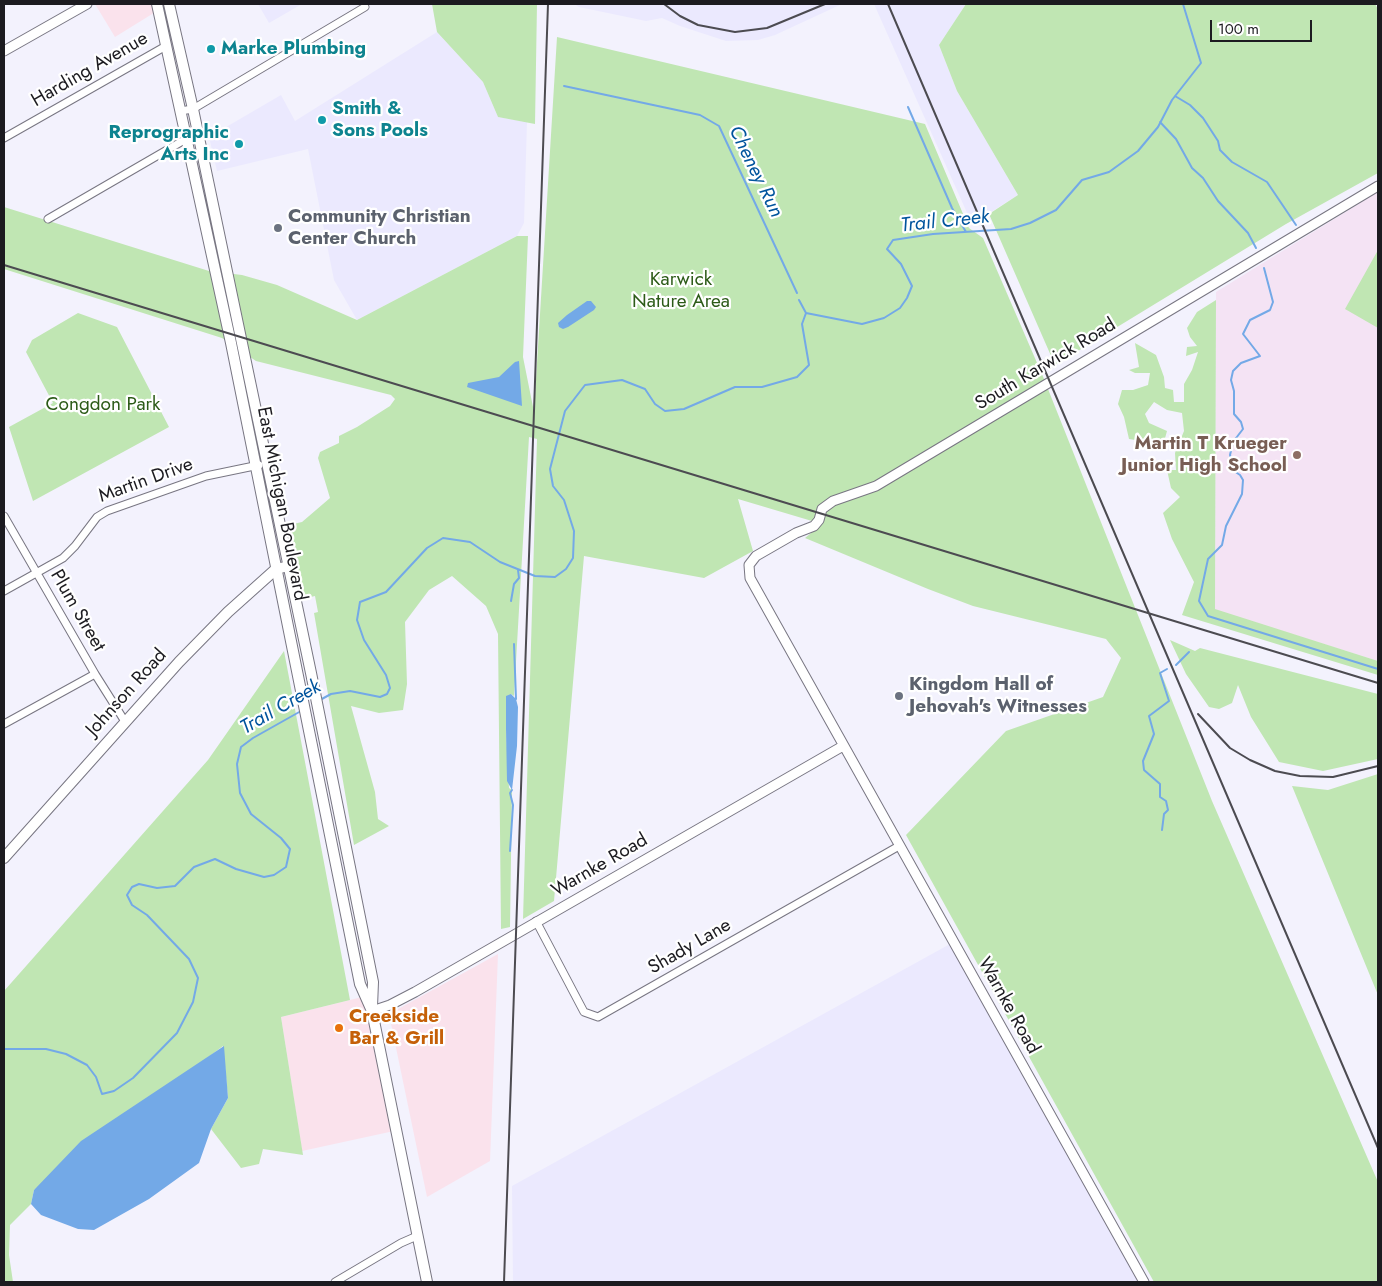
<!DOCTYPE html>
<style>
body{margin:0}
#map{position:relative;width:1382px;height:1286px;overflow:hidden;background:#f3f2fd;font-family:Jost,sans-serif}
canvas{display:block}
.frame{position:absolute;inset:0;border:5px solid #1c1b20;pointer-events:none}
.scale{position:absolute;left:1210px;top:20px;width:102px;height:22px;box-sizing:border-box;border:2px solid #1c1b20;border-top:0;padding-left:6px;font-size:15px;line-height:18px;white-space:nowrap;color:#1c1b20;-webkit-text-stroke:4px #fff;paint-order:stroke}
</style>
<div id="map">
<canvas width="1382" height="1286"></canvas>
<div class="frame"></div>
<div class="scale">100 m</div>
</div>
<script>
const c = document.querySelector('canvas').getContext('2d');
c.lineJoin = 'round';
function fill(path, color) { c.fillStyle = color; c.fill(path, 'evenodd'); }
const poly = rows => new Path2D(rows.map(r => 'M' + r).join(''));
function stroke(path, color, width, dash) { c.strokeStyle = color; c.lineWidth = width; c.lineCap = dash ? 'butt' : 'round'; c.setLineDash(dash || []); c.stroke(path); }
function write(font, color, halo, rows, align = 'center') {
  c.font = font + ' Jost,sans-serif'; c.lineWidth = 4.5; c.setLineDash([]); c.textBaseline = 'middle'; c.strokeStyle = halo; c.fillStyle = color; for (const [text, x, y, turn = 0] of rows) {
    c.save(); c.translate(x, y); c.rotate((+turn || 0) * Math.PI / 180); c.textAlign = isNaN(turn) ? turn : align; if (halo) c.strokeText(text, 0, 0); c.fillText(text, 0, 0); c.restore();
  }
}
fill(poly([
 [95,4,155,4,157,11,115,37],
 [498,954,490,1161,427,1197,389,1014],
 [362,997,369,1011,394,1131,302,1151,281,1017]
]), '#fae2ec');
fill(poly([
 [258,4,302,4,269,23],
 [574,4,842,4,775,35,758,40,726,41,680,26,662,18,646,21,579,7],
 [874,4,966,4,939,45,957,91,1018,195,972,224],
 [437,32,483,82,498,117,527,122,524,223,517,236,357,320,334,280,308,149,217,171,209,137,281,95,295,121],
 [950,944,1141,1282,513,1282,512,1186]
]), '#ebe9fe');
fill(poly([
 [1378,192,1378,661,1215,610,1216,292]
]), '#f4e3f4');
fill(poly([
 [432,4,537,4,535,124,498,117,483,82,437,32],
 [966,4,1375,4,1378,9,1378,173,1286,224,1055,365,989,214,1018,195,957,91,939,45],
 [557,37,925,124,969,228,983,238,1044,379,1212,801,1378,1182,1378,1282,1154,1282,906,835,1006,731,1103,697,1121,658,1106,639,973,606,928,589,805,538,822,524,738,499,753,551,704,578,584,556,554,901,523,919,537,439,529,437,514,696,511,694,506,729,509,788,512,790,510,927,501,929,498,634,486,606,452,576,429,590,405,622,407,684,403,710,379,713,351,706,375,792,378,819,389,826,354,845,314,613,318,612,315,596,302,599,289,525,302,522,330,498,318,458,320,452,339,443,339,436,357,427,390,406,395,399,391,395,256,361,222,338,4,269,4,207,209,271,242,275,277,285,357,320,517,236,528,236,523,357,534,412],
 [1378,250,1378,328,1345,309],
 [1216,300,1215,609,1378,661,1378,675,1182,615,1194,582,1172,539,1163,513,1180,497,1171,488,1167,470,1176,470,1175,453,1184,431,1182,413,1167,410,1154,402,1145,414,1149,423,1167,431,1164,442,1142,441,1129,439,1124,417,1118,404,1122,390,1133,390,1148,385,1150,373,1135,373,1129,370,1139,367,1135,343,1156,355,1164,377,1165,388,1173,390,1174,402,1184,402,1184,384,1192,370,1198,352,1186,356,1187,347,1197,346,1190,337,1187,328,1197,312],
 [78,313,117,327,169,427,33,501,9,427,53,403,26,352,32,340],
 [1170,640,1195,651,1200,648,1378,694,1378,759,1323,771,1279,762,1251,717,1238,685,1232,703,1219,709,1209,707,1186,674],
 [284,651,350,1000,281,1017,303,1155,263,1149,259,1164,241,1168,211,1129,228,1098,223,1046,34,1190,31,1204,10,1225,9,1255,13,1282,4,1282,4,991,208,760],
 [1378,774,1378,995,1292,786,1328,790]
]), '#c0e6b3');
fill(poly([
 [587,301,591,301,596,307,594,310,568,327,563,329,559,327,558,323,567,315],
 [519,361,522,406,467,387,468,383,499,377,515,362],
 [511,694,516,699,518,707,517,746,512,790,507,781,506,729,506,696],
 [224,1046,228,1098,211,1129,199,1163,149,1199,94,1230,78,1229,41,1215,31,1204,34,1190,81,1141]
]), '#73a9e7');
stroke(poly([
 [564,86,700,115,719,126,797,293],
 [1175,96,1190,105,1203,118,1218,141,1220,150,1232,162,1267,182,1296,225],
 [908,107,952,208,966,232],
 [1160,122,1176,139,1192,168,1203,178,1218,201,1248,233,1256,248],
 [1264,268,1273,302,1270,310,1250,320,1243,334,1260,356,1241,363,1233,371,1231,380,1234,391,1234,414,1241,422,1243,429,1233,442,1230,455,1234,471,1240,475,1243,480,1242,494,1226,526,1222,545,1208,559,1199,601,1208,616,1378,669],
 [799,300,806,313],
 [511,601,514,584,519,578,518,570],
 [514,644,516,699],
 [1176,665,1189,652],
 [320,700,331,694,350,691,380,697,387,694,390,688,386,675,364,640,357,620,360,602,386,592,427,548,443,538,470,542,500,562,535,576,555,577,566,569,573,558,574,531,564,500,553,486,550,469,565,411,585,385,622,380,645,389,655,404,665,411,684,409,735,387,762,387,797,377,809,365,802,324,806,313,862,324,884,318,900,308,907,298,912,286,901,264,887,249,893,240,933,234,1011,229,1030,223,1056,210,1082,180,1109,172,1138,151,1158,127,1172,100,1201,63,1183,4],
 [1162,830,1164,814,1168,810,1166,801,1160,797,1160,784,1144,770,1143,761,1154,734,1149,716,1169,701,1160,673,1167,669],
 [510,851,513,805,510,793,512,790],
 [4,1049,46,1049,66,1054,87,1065,96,1077,102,1094,114,1091,133,1078,177,1033,193,1002,198,978,189,959,147,915,132,905,127,895,132,887,139,884,157,888,175,886,194,867,215,859,236,869,264,877,274,875,286,867,290,849,281,838,251,814,240,793,237,764,241,747,253,738,301,711]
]), '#73a9e7', 2);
const minor = poly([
 [180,111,193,109,365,7],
 [4,138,166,46],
 [48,219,186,139,199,137],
 [4,516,95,674,124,720],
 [4,591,63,558,75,546,97,517,107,511,206,476,259,465],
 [4,724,95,674],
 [536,921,584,1012,598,1017,899,846],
 [335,1282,401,1243,417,1236]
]);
const tertiary = poly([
 [4,51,87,4],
 [372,1011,390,1005,415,992,843,746],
 [1144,1282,750,578,749,565,756,556,796,533,814,526,819,520,822,509,833,501,876,486,1378,186]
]);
const secondary = poly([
 [4,858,179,662,228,612,276,569,289,566]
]);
const primary = poly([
 [157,4,231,343,360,984,372,1011,427,1282],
 [169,4,193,109,311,673,373,982,372,1007]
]);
stroke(minor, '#787682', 9);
stroke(tertiary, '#787682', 11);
stroke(secondary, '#787682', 12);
stroke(primary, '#787682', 12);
stroke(minor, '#fff', 7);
stroke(tertiary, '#fff', 9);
stroke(secondary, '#fff', 10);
stroke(primary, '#fff', 10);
stroke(poly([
 [664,4,680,16,698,25,735,32,767,28,825,4],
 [888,4,1378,1148],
 [4,265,1378,683],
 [1198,714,1230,748,1250,760,1275,771,1300,776,1333,777,1378,766],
 [504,1282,548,4]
]), '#4c4b51', 2);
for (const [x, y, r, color] of [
 [211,49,5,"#0f9aa8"],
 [322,120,5,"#0f9aa8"],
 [239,144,5,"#0f9aa8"],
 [278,228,5,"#6b7280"],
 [1297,455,5,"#8d6e63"],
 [899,696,5,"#6b7280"],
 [339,1028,5,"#e8710a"]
]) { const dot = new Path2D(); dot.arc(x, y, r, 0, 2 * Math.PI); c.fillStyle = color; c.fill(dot); stroke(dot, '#fff', 2); }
write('bold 19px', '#0d838f', '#fff', [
 ["Marke Plumbing",221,49],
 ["Smith &",332,109],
 ["Sons Pools",332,131],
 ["Reprographic",229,133,"right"],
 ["Arts Inc",229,155,"right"]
], 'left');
write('19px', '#1c1b20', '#fff', [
 ["Harding Avenue",90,70,-30],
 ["South Karwick Road",1046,365,-31],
 ["Martin Drive",146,481,-20],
 ["East Michigan Boulevard",281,504,79],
 ["Plum Street",77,611,60],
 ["Johnson Road",127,693,-48],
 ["Warnke Road",600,866,-30],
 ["Shady Lane",690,947,-30],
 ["Warnke Road",1008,1006,61]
]);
write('bold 19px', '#5b616d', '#fff', [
 ["Community Christian",288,217],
 ["Center Church",288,239],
 ["Kingdom Hall of",909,685],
 ["Jehovah's Witnesses",909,707]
], 'left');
write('19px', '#2c5b18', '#fff', [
 ["Karwick",681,280],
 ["Nature Area",681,302],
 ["Congdon Park",103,405]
]);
write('bold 19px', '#785e54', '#fff', [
 ["Martin T Krueger",1287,444],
 ["Junior High School",1287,466]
], 'right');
write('bold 19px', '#c56008', '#fff', [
 ["Creekside",349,1017],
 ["Bar & Grill",349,1039]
], 'left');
write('italic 20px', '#00549d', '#fff', [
 ["Cheney Run",755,172,64],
 ["Trail Creek",945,222,-6],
 ["Trail Creek",281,708,-30]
]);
</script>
